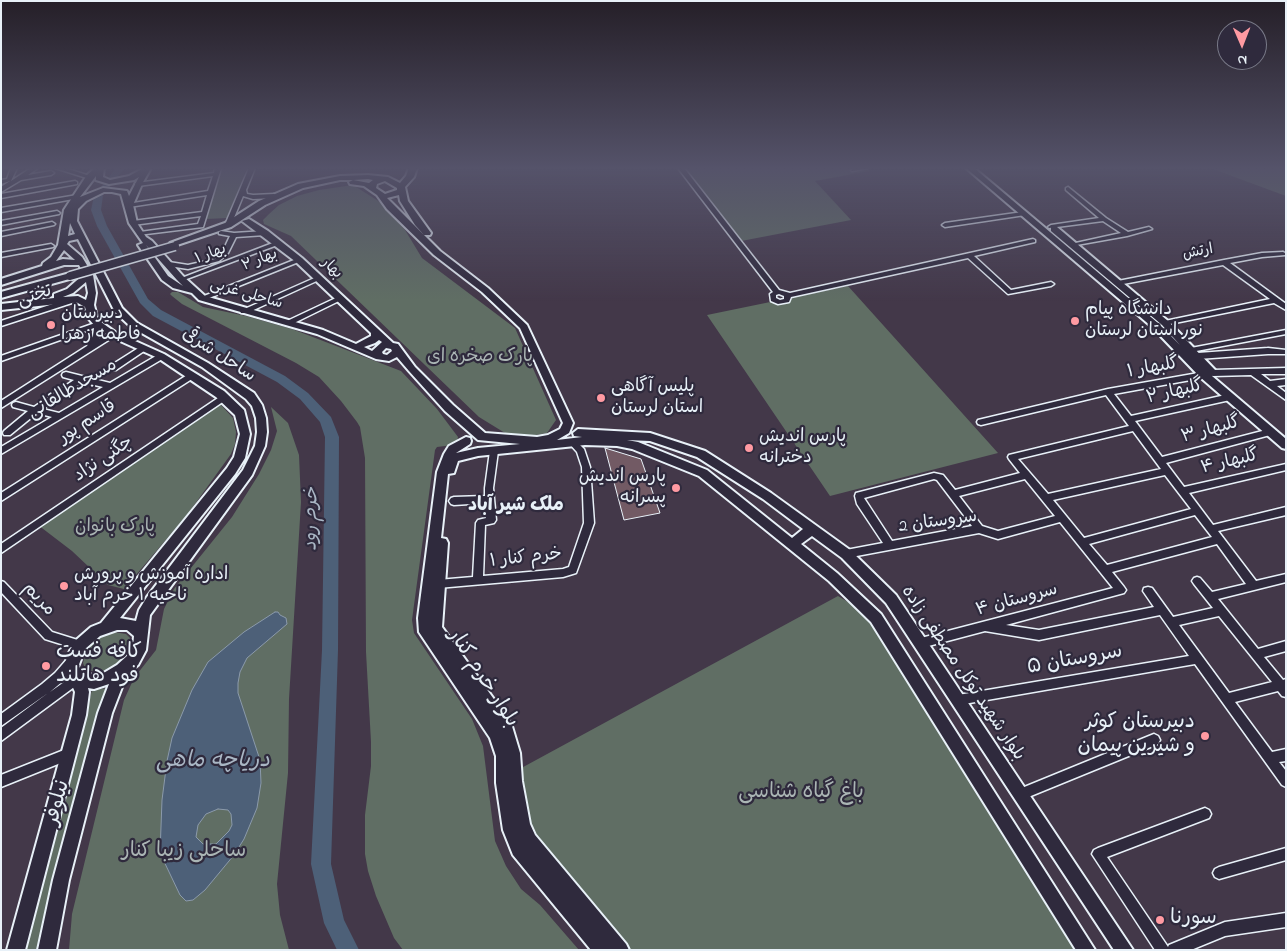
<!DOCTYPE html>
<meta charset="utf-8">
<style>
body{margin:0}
#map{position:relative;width:1287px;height:951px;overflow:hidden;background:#433849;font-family:"Indie Flower",sans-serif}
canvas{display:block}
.frame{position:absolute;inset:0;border:2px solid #e8f1f8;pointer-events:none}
.north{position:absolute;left:1217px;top:20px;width:50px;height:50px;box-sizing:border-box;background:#2f2a3d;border:1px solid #797a88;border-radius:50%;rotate:179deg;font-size:14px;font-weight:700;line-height:20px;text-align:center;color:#e8f1f8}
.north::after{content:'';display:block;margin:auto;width:18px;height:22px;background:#ff9aa2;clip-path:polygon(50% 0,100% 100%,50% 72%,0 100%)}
</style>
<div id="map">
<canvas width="1287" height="951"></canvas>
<div class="frame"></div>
<div class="north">N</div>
</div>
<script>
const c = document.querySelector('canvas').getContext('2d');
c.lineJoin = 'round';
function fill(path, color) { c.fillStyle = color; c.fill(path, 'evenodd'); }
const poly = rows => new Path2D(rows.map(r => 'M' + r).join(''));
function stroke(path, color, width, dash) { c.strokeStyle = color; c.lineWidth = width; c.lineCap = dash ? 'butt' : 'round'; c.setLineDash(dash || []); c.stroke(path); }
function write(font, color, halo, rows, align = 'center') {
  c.font = font + ' "Indie Flower","Playpen Sans Arabic",sans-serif'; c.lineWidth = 4.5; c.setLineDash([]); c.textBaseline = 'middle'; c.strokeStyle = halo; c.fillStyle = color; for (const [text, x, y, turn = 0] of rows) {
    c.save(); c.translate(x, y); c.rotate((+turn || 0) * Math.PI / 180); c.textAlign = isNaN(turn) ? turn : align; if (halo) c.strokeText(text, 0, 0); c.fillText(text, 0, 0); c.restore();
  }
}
fill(poly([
 [222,168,247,168,227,218,206,219],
 [681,168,867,168,870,171,815,181,851,220,736,242],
 [1210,168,1286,168,1286,196],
 [353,185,380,202,405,230,422,258,515,328,556,420,547,433,520,438,505,433,479,417,291,236,264,224,263,220,269,214,279,205,297,196,319,190],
 [848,286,998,453,830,496,707,315],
 [172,292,178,292,203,307,246,316,292,329,401,371,437,409,458,437,457,442,453,445,437,447,435,450,414,605,412,620,414,633,472,719,483,746,495,841,506,866,521,889,540,905,579,950,403,950,394,938,376,896,368,871,365,854,365,815,371,766,371,742,366,652,365,458,360,427,357,422,341,401,319,377,296,363,182,304,172,296,170,294],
 [220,404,233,418,236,432,235,444,231,454,187,515,124,589,108,585,72,551,38,525],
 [271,407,288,423,299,455,301,502,289,699,288,773,277,884,280,915,289,950,69,950,72,914,124,700,134,678,156,650,164,609,174,589,232,517,259,474,271,450,277,431],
 [838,596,873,617,1084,950,621,950,529,841,514,772],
 [114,632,126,634,130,638,130,649,127,655,115,667,106,671,91,671,85,668,83,663,87,649,99,637],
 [108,688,39,950,23,950,92,690]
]), '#606e64');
const water = poly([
 [275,612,278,612,280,615,286,618,287,624,247,658,240,672,238,683,238,693,260,760,261,783,257,808,244,839,234,855,205,890,193,900,186,901,180,895,160,853,162,800,167,761,172,738,192,690,208,662,244,632,275,612],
 [218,809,228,810,231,814,232,825,229,831,216,844,203,844,196,837,198,825,206,814,218,809]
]);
fill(water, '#4d6078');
stroke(water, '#8b9aab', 1);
fill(poly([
 [116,168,125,168,103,195,101,210,107,226,148,299,161,310,285,376,308,393,331,417,339,437,338,650,331,864,344,920,359,950,337,950,324,923,311,864,322,650,325,437,320,422,300,399,277,382,153,316,140,303,97,226,91,210,94,196,116,168]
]), '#4d6078');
const building = poly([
 [605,448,641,459,660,513,624,520,605,448]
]);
fill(building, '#725a64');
stroke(building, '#e8f1f8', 1);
const minor = poly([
 [11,168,17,168,11,181,31,168,38,168,28,175,51,171,54,173,51,175,21,180,1,192,1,187,10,181,1,184,1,180,7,179,11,168],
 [55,168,65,168,93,177,90,179,55,168],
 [215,168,221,168,203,227,138,235,137,234,140,232,198,224,201,216,133,225,130,223,133,221,202,212,207,195,129,207,127,206,127,204,208,191,213,176,138,186,135,184,136,183,214,173,215,168],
 [249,168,255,168,246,190,247,194,253,195,274,194,277,196,274,198,253,199,243,196,231,225,226,226,225,225,249,168],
 [678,168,684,168,779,290,790,293,1033,239,1035,240,1035,242,974,256,1011,290,1051,282,1054,284,1051,286,1008,294,968,258,791,297,789,302,778,304,771,301,770,294,773,292,678,168],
 [779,294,784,296,784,299,780,300,776,298,776,295,779,294],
 [854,168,868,168,852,171,851,170,854,168],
 [75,181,77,182,77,184,1,198,1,194,75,181],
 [1068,187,1106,218,1128,232,1149,227,1152,229,1127,236,1071,246,1071,244,1121,233,1103,221,1049,228,1048,227,1051,225,1099,218,1066,190,1066,188,1068,187],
 [77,195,79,196,79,198,1,212,1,208,77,195],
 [57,211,60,213,59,214,1,225,1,221,57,211],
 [1023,212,1026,214,1025,215,945,227,942,225,945,223,1023,212],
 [52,222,55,224,54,225,1,236,1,232,52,222],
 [221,231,234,233,265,231,268,233,265,235,236,237,228,253,219,261,188,269,169,266,166,264,169,262,188,265,215,259,223,251,230,236,219,234,219,232,221,231],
 [278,241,281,243,280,244,184,280,182,281,179,279,278,241],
 [51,244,54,246,53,247,1,257,1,253,51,244],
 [1283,252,1285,253,1285,255,1262,257,1230,263,1286,304,1286,310,1274,303,1165,325,1162,325,1162,321,1165,321,1270,299,1223,265,1118,285,1115,283,1118,281,1224,260,1262,253,1283,252],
 [299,258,302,260,301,261,204,300,200,300,199,298,299,258],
 [319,276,321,277,321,279,247,313,241,313,240,311,319,276],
 [338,297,340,297,343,299,292,324,286,324,285,322,338,297],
 [71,298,75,298,76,300,75,302,1,326,1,321,71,298],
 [98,322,102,324,101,336,99,339,112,332,116,334,115,336,1,408,1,401,87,346,93,336,94,328,1,361,1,356,98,322],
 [1286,330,1286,334,1191,352,1187,350,1191,348,1286,330],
 [140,347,146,347,147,349,116,370,110,370,109,368,110,366,140,347],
 [1268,348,1286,350,1286,354,1268,354,1198,359,1194,356,1198,353,1268,348],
 [161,353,165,356,164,358,1,454,1,447,52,417,37,413,10,435,4,435,3,433,4,431,28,411,13,407,12,405,13,403,16,402,34,407,74,380,63,377,62,375,63,373,66,372,110,383,161,353],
 [82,382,103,387,59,413,43,409,82,382],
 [1286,368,1286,374,1261,374,1270,381,1286,379,1286,385,1277,386,1286,393,1286,400,1251,375,1213,376,1209,373,1213,370,1286,368],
 [192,372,196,375,195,377,1,501,1,493,192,372],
 [1204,372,1208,375,1207,377,1114,394,1131,416,1230,394,1233,395,1234,397,1230,400,1135,421,1162,457,1270,429,1274,432,1270,435,1166,463,1184,487,1286,464,1286,470,1189,493,1213,525,1286,507,1286,515,1218,531,1256,581,1286,574,1286,582,1218,599,1258,649,1286,641,1286,651,1264,657,1283,680,1286,679,1286,697,1282,696,1278,691,1235,702,1272,752,1286,749,1286,761,1279,762,1286,771,1286,787,1282,785,1195,664,958,705,954,704,953,700,954,696,958,695,1189,656,1160,615,1039,640,985,631,921,648,917,646,916,643,917,640,921,638,1113,588,1060,522,998,539,979,533,846,558,843,557,841,554,843,551,846,550,883,543,857,504,855,496,856,493,934,473,943,475,955,490,1020,473,1009,459,1008,457,1009,455,1129,426,1106,395,981,425,978,424,977,422,978,420,1108,389,1204,372],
 [1133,431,1161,469,1048,494,1018,459,1133,431],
 [1165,475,1191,509,1084,538,1053,500,1165,475],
 [934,479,937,480,972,526,892,541,864,498,934,479],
 [1025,479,1055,516,998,531,982,526,959,496,1025,479],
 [1195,515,1212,537,1107,565,1089,544,1195,515],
 [1217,544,1246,584,1212,592,1200,578,1197,577,1194,578,1192,581,1194,584,1213,608,1173,617,1152,588,1148,587,1144,588,1143,591,1154,607,1039,630,1006,625,1124,593,1126,590,1124,587,1112,572,1217,544],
 [1219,616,1272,682,1229,693,1179,625,1219,616],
 [224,394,228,397,227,399,1,553,1,544,224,394],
 [572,439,575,440,584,449,590,467,594,523,576,573,563,577,438,588,435,587,433,584,435,581,438,580,473,577,476,523,478,520,486,518,485,503,454,505,451,504,449,501,451,498,454,497,485,496,485,488,490,451,494,448,498,451,493,488,496,520,494,523,485,525,483,576,563,569,569,567,584,523,582,467,577,452,568,442,572,439],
 [1,581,4,582,52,632,84,642,85,645,84,648,80,650,45,639,1,592,1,581],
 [72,657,76,658,77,662,76,666,63,681,50,692,77,673,81,674,82,678,81,682,1,741,1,728,48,693,1,726,1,714,42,684,55,673,68,658,72,657],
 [1154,734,1158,736,1160,740,1158,744,1021,800,1017,798,1015,794,1017,790,1154,734],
 [69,748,73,750,75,754,73,758,1,787,1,775,69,748],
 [1205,808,1209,810,1211,814,1209,818,1107,857,1168,947,1169,945,1225,922,1286,913,1286,927,1225,936,1191,950,1155,950,1092,854,1094,850,1098,848,1205,808],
 [1286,848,1286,860,1219,879,1215,877,1213,873,1215,869,1219,867,1286,848]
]);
const major = poly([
 [95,168,104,168,103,177,110,180,129,176,144,168,151,168,142,184,133,205,137,223,146,237,152,241,183,276,205,296,323,330,356,344,371,336,371,333,296,262,242,221,249,219,268,231,302,258,393,343,398,344,415,367,453,405,485,433,537,437,548,435,560,429,563,423,520,328,482,292,434,255,387,209,377,195,364,186,350,184,349,182,353,180,340,180,303,188,265,205,231,227,177,245,174,245,170,243,225,223,259,201,298,184,340,176,368,175,388,177,400,183,406,176,409,168,417,168,414,177,405,187,408,201,431,233,430,235,424,235,415,225,400,201,399,195,387,198,440,251,488,288,527,325,573,423,569,433,557,440,582,437,574,436,573,433,578,429,650,433,705,451,771,493,850,550,896,595,1133,950,1114,950,886,603,842,558,812,536,801,544,837,573,881,614,1095,950,1076,950,871,622,829,581,699,476,632,449,617,446,585,445,478,456,458,461,454,473,448,474,441,538,446,539,448,543,442,627,511,723,520,753,522,781,530,824,535,835,626,944,629,950,591,950,513,855,503,830,496,783,496,756,490,738,419,632,418,618,437,472,444,454,449,446,466,437,470,438,471,441,470,444,456,453,478,448,520,444,478,440,445,411,409,371,397,357,389,361,376,359,317,334,199,300,192,293,173,288,162,280,138,245,143,243,129,223,121,194,112,192,104,192,86,201,78,209,77,221,122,308,137,323,208,363,254,393,262,405,266,418,267,432,265,446,252,475,150,615,146,650,138,665,127,674,112,713,69,880,56,950,38,950,53,880,98,713,109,684,94,689,88,688,89,692,86,715,25,950,7,950,72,715,75,692,64,668,67,657,75,641,91,627,101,623,227,468,234,457,240,434,235,415,216,397,158,358,109,336,95,326,88,318,85,307,76,302,1,310,1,304,54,298,54,294,67,289,84,274,79,265,64,265,1,285,1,279,42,266,43,263,51,257,58,245,64,210,87,175,95,168],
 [96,176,96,180,109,184,134,180,139,177,129,196,127,191,103,188,80,197,96,176],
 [368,179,373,180,369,183,353,180,368,179],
 [385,181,397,188,397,190,385,194,376,188,377,184,385,181],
 [70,223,75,234,68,236,70,223],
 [78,239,115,312,131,327,202,367,246,399,252,406,256,418,257,432,255,446,243,470,147,597,139,610,136,621,120,618,235,474,245,458,250,434,244,410,224,391,164,354,115,332,101,322,97,317,94,305,96,293,93,275,82,257,67,244,69,241,78,239],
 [146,245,177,280,183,286,168,276,146,245],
 [64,250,75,260,63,259,56,261,64,250],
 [86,282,88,293,86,300,78,296,63,297,73,293,86,282],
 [379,340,382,342,372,351,364,347,375,343,379,340],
 [386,348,391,349,392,351,387,355,383,354,382,352,386,348],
 [627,440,650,441,697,457,763,499,803,529,792,538,707,470,638,442,627,440],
 [117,630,127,630,134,636,133,648,128,655,117,665,102,674,94,675,82,673,78,667,85,649,100,636,117,630],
 [966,168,974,168,1158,323,1180,345,1162,325,1051,231,1051,227,1057,227,1168,321,1216,371,1217,373,1212,376,1286,439,1286,449,1282,448,1200,377,1152,327,966,168],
 [70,273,73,274,73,278,1,298,1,292,70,273]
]);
stroke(minor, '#e8f1f8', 3);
stroke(major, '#e8f1f8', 4);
fill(minor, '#2f2a3d');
fill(major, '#2f2a3d');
const majorBridge = poly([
 [70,276,175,246]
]);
stroke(majorBridge, '#e8f1f8', 11, []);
stroke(majorBridge, '#2f2a3d', 8);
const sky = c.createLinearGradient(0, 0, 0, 301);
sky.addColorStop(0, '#251f28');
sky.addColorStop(0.56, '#55536a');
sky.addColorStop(1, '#55536a00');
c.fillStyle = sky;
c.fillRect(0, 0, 1287, 301);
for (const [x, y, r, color] of [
 [1075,321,5,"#ff9aa2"],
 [51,325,5,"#ff9aa2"],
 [601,398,5,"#ff9aa2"],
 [749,448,5,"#ff9aa2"],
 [676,488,5,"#ff9aa2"],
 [64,586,5,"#ff9aa2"],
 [46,666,5,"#ff9aa2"],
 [1205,736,5,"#ff9aa2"],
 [1160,920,5,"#ff9aa2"]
]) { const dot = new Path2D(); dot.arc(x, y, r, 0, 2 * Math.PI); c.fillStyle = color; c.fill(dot); stroke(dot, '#2f2a3d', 2); }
write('15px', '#e8f1f8', '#2f2a3d', [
 ["ارتش",1198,253,-11],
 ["بهار ۱",211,255,-21],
 ["بهار ۲",260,261,-21],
 ["بهار",331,269,44],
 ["ساحلی غربی",246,295,16]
]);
write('18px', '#e8f1f8', '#2f2a3d', [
 ["تختی",35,297,-18],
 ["ساحل شرقی",218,356,33],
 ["گلبهار ۱",1153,369,-10],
 ["مسجدطالقانی",73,390,-31],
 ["گلبهار ۲",1175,393,-13],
 ["قاسم پور",88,423,-33],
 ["۳ گلبهار",1211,431,-15],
 ["چگنی نژاد",104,460,-34],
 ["گلبهار ۴",1230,463,-13],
 ["سروستان 2",938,523,-8],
 ["خرم کنار ۱",526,559,-6],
 ["مریم",38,600,47],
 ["سروستان ۴",1017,601,-15],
 ["بلوار شهید توکل مصطفی زاده",962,674,56]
]);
write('18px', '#e8f1f8', '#2f2a3d', [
 ["دانشگاه پیام",1085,311],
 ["نور استان لرستان",1085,332],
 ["دبیرستان",61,315],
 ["فاطمه زهرا",61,336],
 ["پلیس آگاهی",611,388],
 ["استان لرستان",611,409],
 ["پارس اندیش",759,438],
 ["دخترانه",759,459],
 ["پارس اندیش",666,478,"right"],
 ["پسرانه",666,499,"right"],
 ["اداره آموزش و پرورش",74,576],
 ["ناحیه ۱ خرم آباد",74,597]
], 'left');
write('18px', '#abb6b5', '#2f2a3d', [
 ["پارک صخره ای",480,358],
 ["پارک بانوان",115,528]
]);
write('bold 19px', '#e8f1f8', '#2f2a3d', [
 ["ملک شیر آباد",516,507]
]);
write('italic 19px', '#aab7c5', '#2f2a3d', [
 ["خرم رود",313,519,-89]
]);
write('21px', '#e8f1f8', '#2f2a3d', [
 ["کافه فست",56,654],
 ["فود هاتلند",56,678],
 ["دبیرستان کوثر",1195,724,"right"],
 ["و شیرین پیمان",1195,748,"right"],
 ["سورنا",1170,920]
], 'left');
write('21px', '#e8f1f8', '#2f2a3d', [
 ["سروستان ۵",1075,661,-10],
 ["بلوار خرم کنار",482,679,57],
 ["نیلوفر",59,803,-75]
]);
write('21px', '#abb6b5', '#2f2a3d', [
 ["باغ گیاه شناسی",801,794],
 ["ساحلی زیبا کنار",184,853]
]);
write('italic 22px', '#aab7c5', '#2f2a3d', [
 ["دریاچه ماهی",213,762]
]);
</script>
